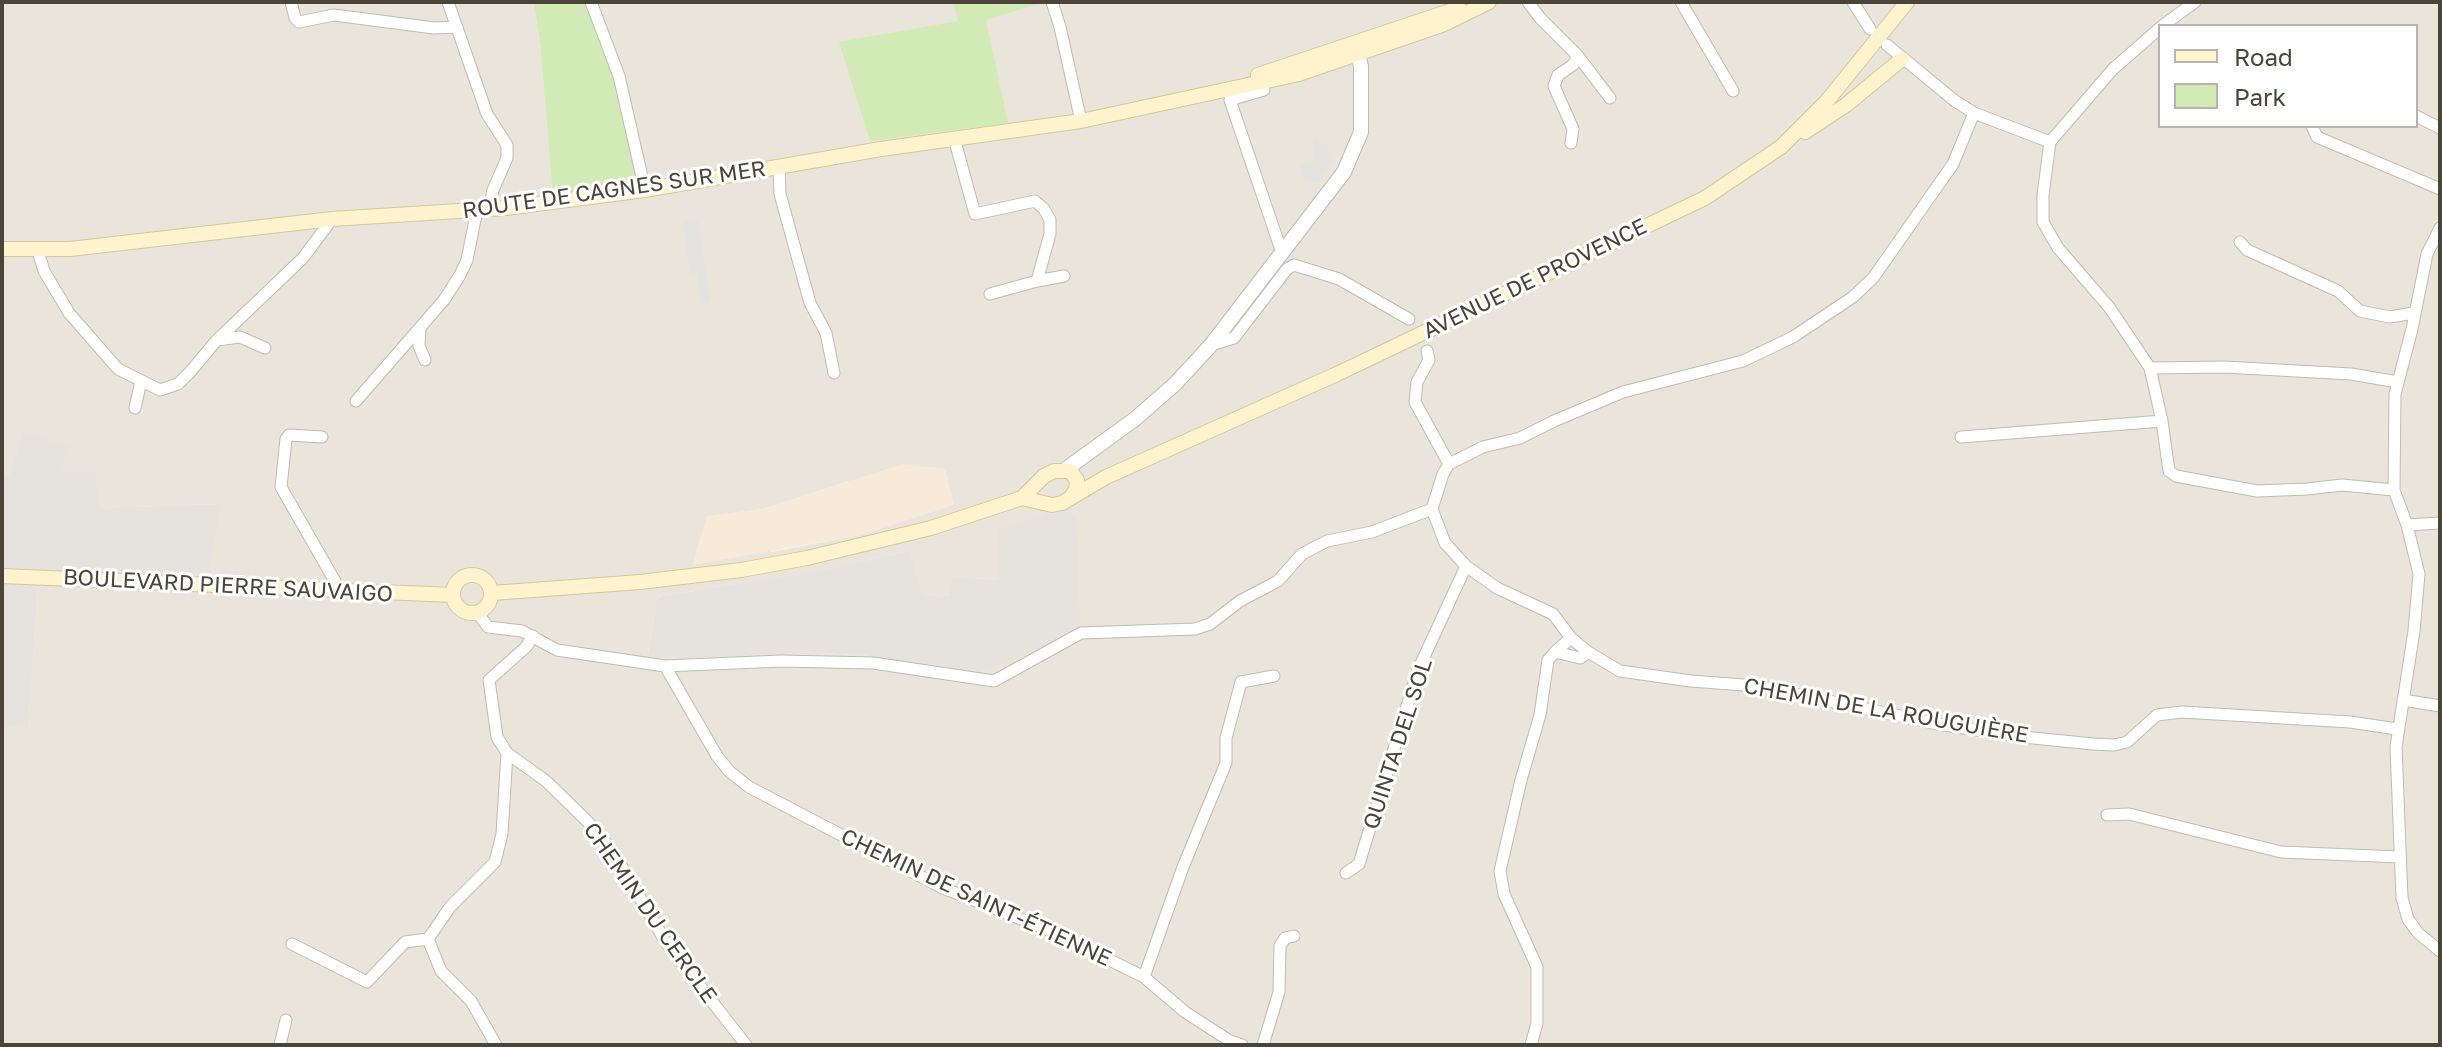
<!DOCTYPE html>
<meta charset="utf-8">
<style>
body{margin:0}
#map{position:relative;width:2442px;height:1047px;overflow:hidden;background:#f6f3ec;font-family:"Golos Text",sans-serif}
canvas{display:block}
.frame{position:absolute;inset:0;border:4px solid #4b4439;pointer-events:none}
.legend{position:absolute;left:2158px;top:24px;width:260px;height:104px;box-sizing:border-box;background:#fff;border:2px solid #b7b4b0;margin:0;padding:10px 14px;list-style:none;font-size:24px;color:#4b4439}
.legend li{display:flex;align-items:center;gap:16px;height:40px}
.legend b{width:40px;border:2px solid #b7b4b0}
</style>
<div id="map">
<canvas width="2442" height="1047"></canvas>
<div class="frame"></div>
<ul class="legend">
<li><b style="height:10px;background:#fff3cd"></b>Road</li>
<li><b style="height:22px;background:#d2eab5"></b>Park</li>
</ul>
</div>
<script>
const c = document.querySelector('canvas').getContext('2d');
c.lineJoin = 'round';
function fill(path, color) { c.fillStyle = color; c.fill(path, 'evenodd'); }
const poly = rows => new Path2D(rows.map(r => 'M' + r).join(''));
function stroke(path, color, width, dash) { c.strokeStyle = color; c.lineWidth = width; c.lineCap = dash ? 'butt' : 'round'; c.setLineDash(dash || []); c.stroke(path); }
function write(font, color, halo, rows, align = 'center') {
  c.font = font + ' "Golos Text",sans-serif'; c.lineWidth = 6; c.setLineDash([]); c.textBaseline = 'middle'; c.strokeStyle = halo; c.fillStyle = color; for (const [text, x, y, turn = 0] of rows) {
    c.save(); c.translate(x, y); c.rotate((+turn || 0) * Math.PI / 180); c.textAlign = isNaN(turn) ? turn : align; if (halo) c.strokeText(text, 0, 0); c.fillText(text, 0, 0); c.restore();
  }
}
fill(poly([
 [2,2,2440,2,2440,1045,2,1045,2,726,28,726,38,586,207,572,220,504,99,508,58,473,23,433,10,476,2,475],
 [2160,26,2416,26,2416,126,2160,126],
 [945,469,953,505,861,535,772,552,708,516,763,509,849,481],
 [910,551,923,595,951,596,952,577,999,580,942,669,863,655,799,652,648,653,657,597,818,571]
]), '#eae5da');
fill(poly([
 [903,464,945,469,954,505,861,535,692,565,707,516,763,509]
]), '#f7ead8');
fill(poly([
 [23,432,69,447,59,472,95,472,99,508,221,504,208,572,38,586,28,727,2,726,2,475,10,475],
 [1066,509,1076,518,1080,626,1043,646,979,674,863,655,799,652,691,658,648,654,657,597,818,571,910,551,923,595,950,596,952,577,999,580,998,529]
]), '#e6e2dd');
fill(poly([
 [534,2,587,2,609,61,626,118,636,180,627,185,553,195,541,48],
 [953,2,1043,2,986,20,1008,123,870,141,839,42,958,21]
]), '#d2eab5');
fill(poly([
 [1317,136,1318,141,1328,145,1333,161,1318,183,1310,180,1305,182,1300,166,1316,161,1312,137],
 [698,219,710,301,701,303,697,275,690,276,683,222]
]), '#e5e3e0');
const minor = poly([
 [291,2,295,18,299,22,334,15,434,28,457,27],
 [448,2,487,114,507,145,507,158,493,190,489,209],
 [591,2,619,76,645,190],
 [1052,2,1060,27,1081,121],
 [1528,2,1540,18,1578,56,1610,98],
 [1681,2,1733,91],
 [1853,2,1870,29],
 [2162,26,2195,2],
 [1887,45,1955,101,1974,113,2050,142],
 [1261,75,1264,90,1230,100,1282,253],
 [2416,116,2440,128],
 [2312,126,2317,137,2440,189],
 [954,138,975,214,1035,201,1044,209,1050,220,1050,234,1037,281,990,294],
 [2050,142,2043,195,2043,222,2058,248,2109,307,2150,368,2162,421,2169,471,2176,476,2257,491,2307,489,2342,485,2394,490],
 [2050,142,2113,69,2160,28],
 [1571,143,1573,129,1554,86,1558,75,1573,65,1578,56],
 [779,167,780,194,810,303,826,333,834,373],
 [2440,228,2427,254,2412,329,2395,394,2394,490,2407,525,2419,574,2414,631,2396,747,2402,898,2408,919,2418,933,2440,951],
 [2240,242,2247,250,2338,291,2360,311,2390,317,2413,313],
 [38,251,44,271,69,313,118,369,160,390,178,384,191,371,216,341,303,258,332,219],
 [1037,281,1064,276],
 [420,328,419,346,425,360],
 [217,340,240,337,265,348],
 [1211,345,1234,338,1287,269,1294,265,1339,279,1409,319],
 [1427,351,1429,360,1417,382,1415,402,1449,464],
 [2150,368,2224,367,2351,374,2398,382],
 [356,401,444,300,460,275,467,260,477,210],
 [135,408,141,381],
 [322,437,289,435,286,439,281,487,340,590],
 [1961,437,2162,421],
 [1432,509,1445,543,1466,566,1497,588,1553,614,1571,638,1588,652,1620,671,1691,681,1757,686,1938,724,2023,737,2093,744,2114,745,2127,742,2157,715,2182,712,2350,722,2397,729],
 [2407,525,2440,523],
 [477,612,488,627,522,631,557,650,665,666,781,661,873,663,994,681,1081,633,1195,629,1210,624,1240,601,1278,581,1302,554,1327,541,1372,532,1432,509,1443,474,1449,464,1483,447,1520,438,1554,421,1623,392,1743,361,1793,337,1853,297,1873,278,1953,164,1974,113],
 [533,636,526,647,489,680,497,737,507,753,546,781,590,824,612,850,667,944,746,1045],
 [1571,638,1555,652,1580,658,1588,652],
 [665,666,717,756,729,771,749,787,943,888,1051,931,1144,977,1185,1012,1230,1041,1242,1045],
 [2403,700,2440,706],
 [2107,815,2129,814,2281,852,2399,857],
 [1346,873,1359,864,1418,670,1466,566],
 [292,944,367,982,405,942,428,939],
 [1144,977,1183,867,1226,763,1226,738,1241,682,1274,676],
 [280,1045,286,1020],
 [496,1045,471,1001,441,971,428,939,450,907,495,862,502,834,507,753],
 [1263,1045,1279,992,1280,946,1285,938,1294,936],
 [1531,1045,1537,1023,1537,967,1504,894,1500,871,1521,780,1540,715,1548,660,1555,652]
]);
const tertiary = poly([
 [1066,469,1135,419,1175,384,1211,345,1344,172,1361,132,1361,66,1358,55]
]);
const secondary = poly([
 [1258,75,1459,8],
 [1805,132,1846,105,1902,59],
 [2,249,70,249,332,219,506,208,645,190,881,149,1081,121,1299,74,1442,25,1489,2],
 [1022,498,1052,505,1062,503,1106,477,1337,374,1705,198,1781,147,1827,101,1907,2],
 '453 594a19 19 0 1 1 38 0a19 19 0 1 1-38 0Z',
 [2,576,453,595],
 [492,593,640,582,741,570,807,558,931,528,1022,498,1044,476,1054,471,1070,471,1077,480,1076,490,1071,497]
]);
stroke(minor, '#c2bbae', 13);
stroke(tertiary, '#c2bbae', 16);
stroke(secondary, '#d6c79b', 16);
stroke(minor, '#fff', 11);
stroke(tertiary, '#fff', 14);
stroke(secondary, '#fff3cd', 14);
write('22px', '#4b4439', '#fff', [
 ["ROUTE DE CAGNES SUR MER",614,190,-8],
 ["AVENUE DE PROVENCE",1535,279,-26],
 ["BOULEVARD PIERRE SAUVAIGO",228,586,3],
 ["CHEMIN DE LA ROUGUIÈRE",1886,711,10],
 ["QUINTA DEL SOL",1398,744,-72],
 ["CHEMIN DE SAINT-ÉTIENNE",976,898,25],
 ["CHEMIN DU CERCLE",650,913,55]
]);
</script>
